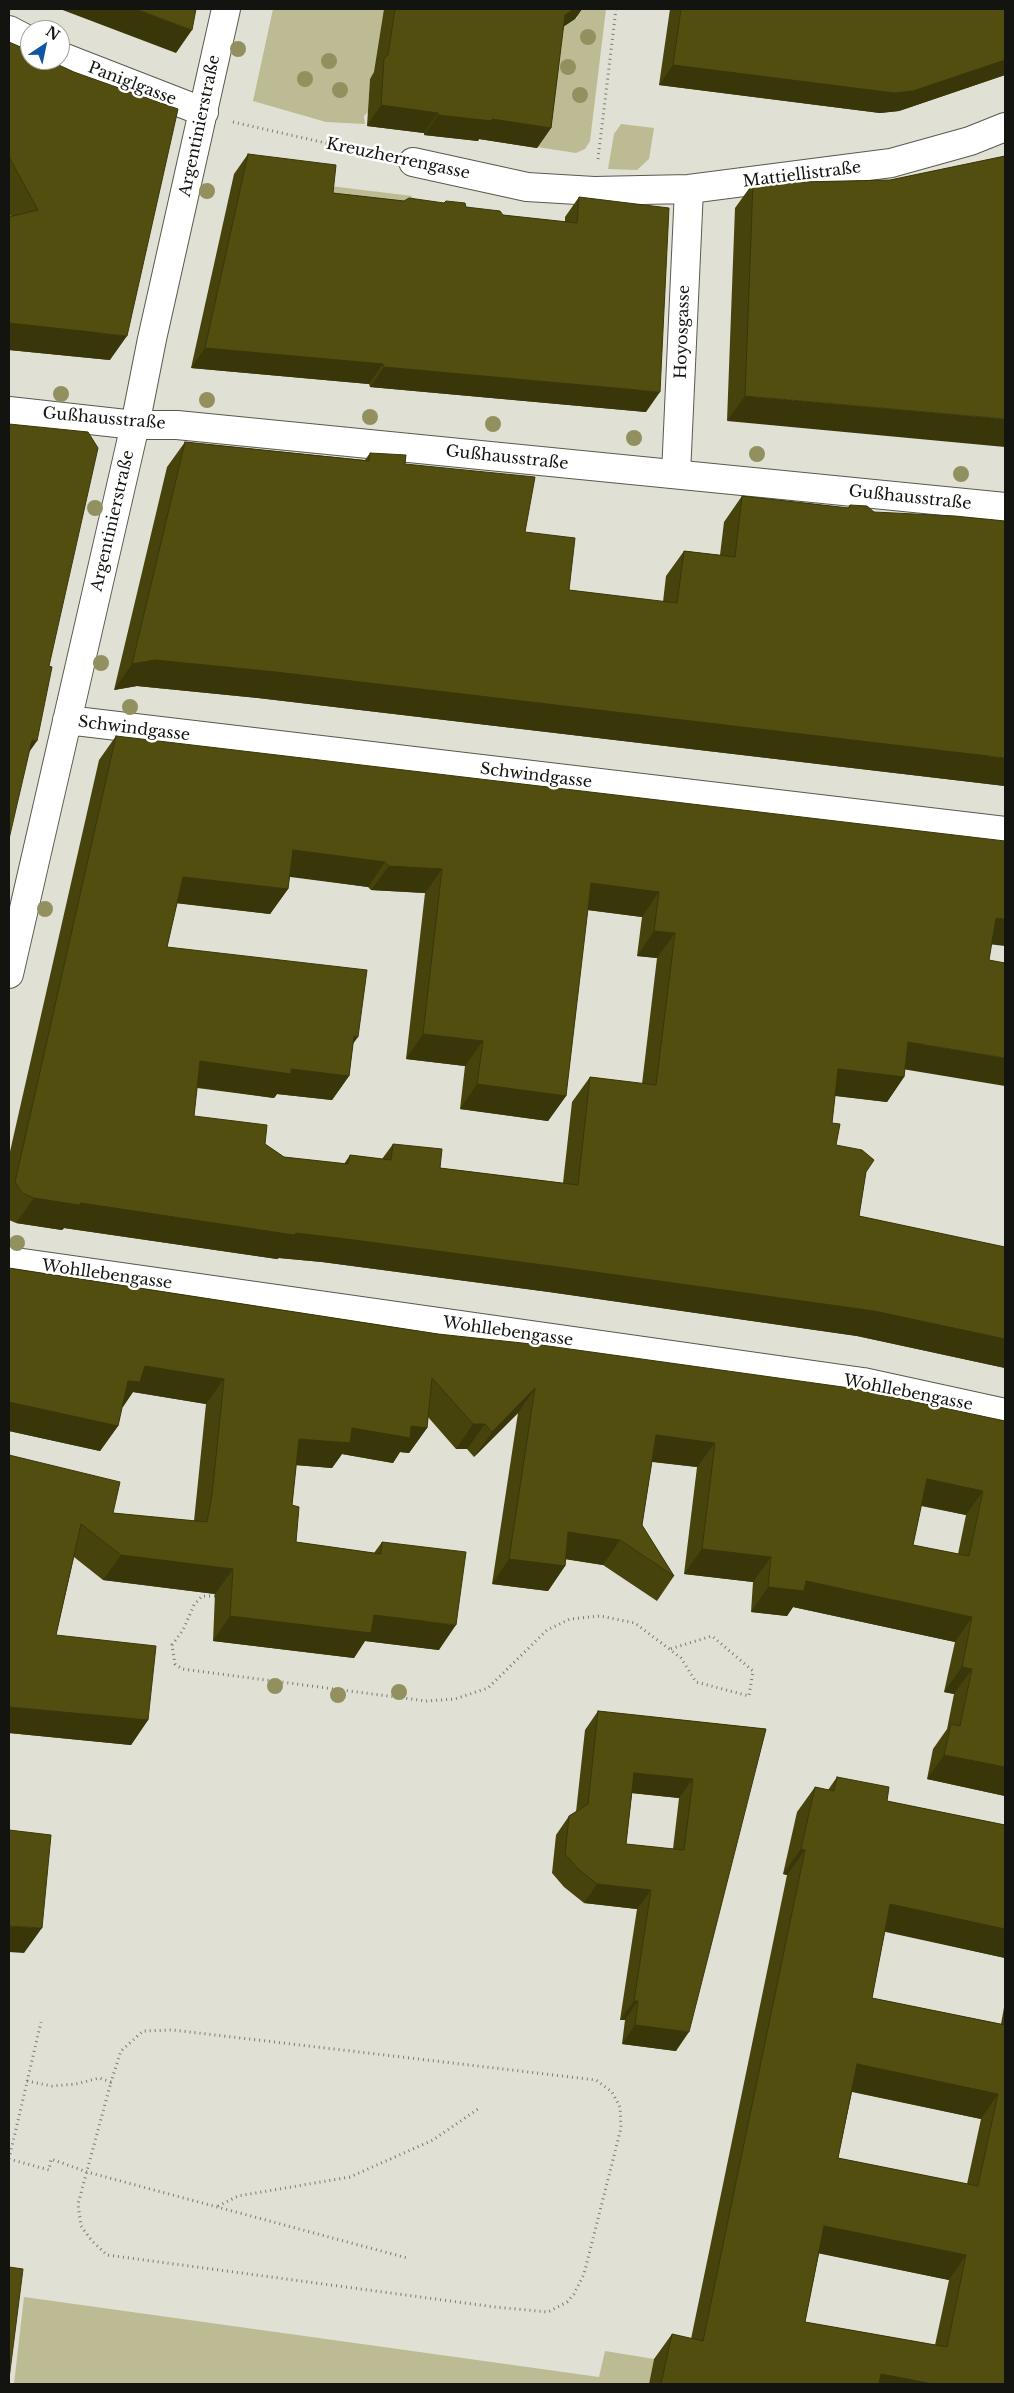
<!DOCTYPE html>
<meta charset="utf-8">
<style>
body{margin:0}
#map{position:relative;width:1014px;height:2393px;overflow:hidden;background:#e0e0d4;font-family:"Libre Baskerville",serif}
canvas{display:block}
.frame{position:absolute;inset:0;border:10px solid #13130f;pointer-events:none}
.north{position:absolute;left:20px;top:20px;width:50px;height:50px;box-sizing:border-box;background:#fff;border:1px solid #a1a19f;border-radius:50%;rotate:34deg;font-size:14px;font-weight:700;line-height:20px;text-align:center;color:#13130f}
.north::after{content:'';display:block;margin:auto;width:18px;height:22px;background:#0f55a5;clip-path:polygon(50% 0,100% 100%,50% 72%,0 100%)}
</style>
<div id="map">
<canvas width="1014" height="2393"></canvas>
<div class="frame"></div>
<div class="north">N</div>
</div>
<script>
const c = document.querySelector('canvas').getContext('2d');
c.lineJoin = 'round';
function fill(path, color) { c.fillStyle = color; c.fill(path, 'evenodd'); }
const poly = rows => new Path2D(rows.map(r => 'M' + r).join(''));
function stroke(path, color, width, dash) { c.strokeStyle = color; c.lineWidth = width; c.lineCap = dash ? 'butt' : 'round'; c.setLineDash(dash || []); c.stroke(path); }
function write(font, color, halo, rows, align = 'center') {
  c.font = font + ' "Libre Baskerville",serif'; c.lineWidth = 5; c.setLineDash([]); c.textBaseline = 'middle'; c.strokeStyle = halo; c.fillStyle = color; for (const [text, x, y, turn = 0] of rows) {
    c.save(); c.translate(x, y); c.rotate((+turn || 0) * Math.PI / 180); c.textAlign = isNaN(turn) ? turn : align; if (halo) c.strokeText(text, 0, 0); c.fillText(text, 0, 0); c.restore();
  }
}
fill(poly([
 [273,9,394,9,374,75,370,79,368,112,364,116,365,124,326,122,253,101],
 [578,9,606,9,590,141,585,149,576,153,537,147,548,55,559,22,569,23,577,18],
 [621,124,654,128,649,159,637,170,608,169,614,134],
 [322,185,412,196,409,220,319,213],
 [24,2297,599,2377,605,2351,654,2359,649,2384,14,2384]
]), '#bdbb94');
const minor = poly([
 [9,30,30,41],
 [60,56,204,112],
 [413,162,527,187,594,191,689,189,891,163,970,141,1005,127],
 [676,474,689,189],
 [67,720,1005,831],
 [9,974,135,425,152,339,226,9],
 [9,1261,863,1382,1005,1413]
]);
const tertiary = poly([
 [9,411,135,425,177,425,1005,507]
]);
stroke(minor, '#5a594f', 30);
stroke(tertiary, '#5a594f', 30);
stroke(poly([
 [233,122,383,156],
 [598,159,616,9],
 [215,1596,202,1596,194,1605,183,1630,172,1645,175,1664,182,1669,426,1701,455,1699,488,1688,547,1630,570,1619,600,1616,635,1623,681,1658,696,1682,749,1696,753,1671,712,1636,670,1649],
 [27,2081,52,2086,76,2084,99,2078,111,2082,121,2051,143,2031,173,2030,596,2080,612,2092,620,2107,621,2128,584,2274,574,2294,567,2302,548,2312,495,2307,107,2255,92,2241,81,2226,78,2204,111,2082],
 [9,2159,49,2170,51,2159,87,2172,407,2258],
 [9,2159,41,2022],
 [218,2206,238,2196,350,2177,433,2140,481,2107]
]), '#7b7b73', 3, [1, 4]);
stroke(minor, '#fff', 28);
stroke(tertiary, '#fff', 28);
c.fillStyle = '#92905f';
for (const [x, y] of [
 [588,37],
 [238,49],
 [329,61],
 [568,67],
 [305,79],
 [340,90],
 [580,95],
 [207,191],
 [61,394],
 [207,400],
 [370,417],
 [493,424],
 [634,438],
 [757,454],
 [961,474],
 [95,508],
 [101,663],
 [130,707],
 [45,909],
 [17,1243],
 [275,1686],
 [399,1692],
 [338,1695]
]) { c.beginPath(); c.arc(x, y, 8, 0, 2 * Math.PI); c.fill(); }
fill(poly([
 [384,9,582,9,575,19,563,27,551,128,537,148,479,139,478,141,424,135,424,133,367,126,370,79,374,72],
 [670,9,1005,9,1005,75,899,111,880,113,659,85],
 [9,42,110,360,9,350,9,217,11,217,9,213],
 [248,154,333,193,404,201,466,207,503,215,565,222,565,217,579,197,646,412,370,387,369,384,191,368,234,174],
 [1005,156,727,421,735,208,753,183,890,180],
 [185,442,365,460,370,453,405,464,525,532,569,590,663,602,666,576,684,551,720,555,724,522,742,496,848,508,850,505,1005,786,258,698,137,686,114,690,167,467],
 [116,736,991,945,905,1069,904,1077,887,1102,835,1096,832,1123,836,1145,866,1172,859,1216,1004,1247,1005,1239,1005,1368,857,1336,549,1292,322,1262,279,1258,277,1259,64,1228,62,1230,16,1223,9,1220,9,1156,99,760],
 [289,876,368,887,371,890,425,893,406,1059,465,1066,460,1109,548,1121,566,1096,587,910,642,917,637,956,657,958,642,1084,590,1077,572,1102,563,1183,440,1168,393,1144,382,1159,350,1155,344,1164,284,1157,265,1144,194,1116,197,1088,274,1098,277,1094,332,1100,349,1076,353,1044,167,947,177,903,270,914,288,889],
 [9,1268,1005,1421,1005,1796,927,1779,933,1749,947,1729,954,1694,944,1692,955,1642,793,1607,787,1616,751,1612,753,1582,684,1574,697,1467,652,1462,642,1525,674,1576,657,1601,603,1565,566,1559,565,1566,548,1591,492,1584,518,1413,474,1457,467,1449,456,1449,428,1417,427,1428,409,1453,400,1452,393,1463,342,1454,332,1468,296,1465,292,1505,296,1542,374,1553,382,1542,439,1650,365,1641,354,1658,213,1641,215,1594,103,1580,74,1557,56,1635,148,1720,131,1745,9,1733,9,1455,113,1513,194,1521,206,1404,133,1392,122,1407,118,1426,100,1451,9,1431],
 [921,1506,966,1515,958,1554,913,1545],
 [598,1711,766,1729,676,2051,622,2044,625,2020,620,2020,637,1909,584,1903,564,1887,552,1873,556,1835,569,1816,576,1812,585,1730],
 [632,1793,679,1798,673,1849,626,1844],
 [837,1777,887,1801,1005,1825,1005,1958,885,1931,872,1998,1001,2024,1005,2002,1005,2384,649,2384,654,2359,672,2334,691,2339,787,1875,783,1874,797,1812,815,1787,828,1790],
 [852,2092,981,2119,967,2184,838,2158],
 [819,2253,949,2280,935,2345,805,2322]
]), '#47430d');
fill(poly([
 [60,9,136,9,192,30,176,53],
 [574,9,582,9,575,19,550,35,565,15],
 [1005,60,1005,75,899,111,880,113,659,85,673,65],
 [381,105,438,113,424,133,367,126],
 [438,115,492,119,551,128,537,148,479,139,478,141,424,135],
 [9,323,127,336,110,360,9,350],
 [205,348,383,364,369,384,191,368],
 [384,367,660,392,646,412,370,387],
 [745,396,1005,419,1005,447,727,421],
 [155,660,276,672,1005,758,1005,786,258,698,137,686,114,690,132,664],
 [32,740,37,741,20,765],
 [293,850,385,862,368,887,275,875],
 [389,866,442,869,425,893,371,890],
 [183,877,288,889,270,914,166,902],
 [591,883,659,892,642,917,573,908],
 [996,918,1005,919,1005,946,979,943],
 [654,931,675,933,657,958,637,956],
 [423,1034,483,1041,465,1066,406,1059],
 [354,1036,358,1037,340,1062],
 [908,1042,1005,1058,1005,1086,890,1067],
 [200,1061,291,1069,349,1076,332,1100,277,1094,274,1098,183,1085],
 [838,1069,904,1077,887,1102,821,1094],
 [477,1084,566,1096,548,1121,460,1109],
 [34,1198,81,1203,296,1233,339,1238,566,1268,874,1311,1005,1339,1005,1368,857,1336,549,1292,322,1262,279,1258,277,1259,64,1228,62,1230,16,1223],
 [145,1366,224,1379,206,1404,133,1392,123,1407,111,1406,128,1381],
 [535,1388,518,1413,474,1457,492,1432],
 [9,1402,118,1426,100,1451,9,1431],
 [473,1424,485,1424,467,1449,456,1449],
 [411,1426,427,1428,409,1453,400,1452,393,1463,342,1454,332,1468,282,1464,299,1439,352,1428],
 [656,1435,715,1443,697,1467,638,1460],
 [927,1479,983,1491,966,1515,910,1503],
 [568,1532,620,1540,603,1565,551,1557],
 [702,1549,771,1557,753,1582,684,1574],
 [121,1555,233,1569,215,1594,103,1580],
 [509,1559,565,1566,548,1591,492,1584],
 [806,1581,972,1617,955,1642,793,1607,787,1616,751,1612,768,1587],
 [374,1615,456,1625,439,1650,365,1641,354,1658,213,1641,230,1616],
 [962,1667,972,1669,954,1694,944,1692],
 [9,1707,148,1720,131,1745,9,1733],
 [944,1755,1005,1767,1005,1796,927,1779],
 [634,1773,693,1779,679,1798,621,1792],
 [801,1849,805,1850,787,1875,783,1874],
 [597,1884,651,1890,637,1909,584,1903],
 [890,1904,1005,1929,1005,1958,872,1929],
 [9,1926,42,1928,24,1953,9,1952],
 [634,2001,638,2001,625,2020,620,2020],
 [635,2025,689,2032,676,2051,622,2044],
 [857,2064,998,2094,981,2119,840,2089],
 [824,2226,966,2255,949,2280,807,2251],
 [881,2374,933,2384,874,2384]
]), '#39370a');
const building = poly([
 [136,9,196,9,192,30,136,9],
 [395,9,574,9,565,15,551,128,492,119,492,121,438,115,438,113,381,105,384,59,388,55,395,9],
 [681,9,1005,9,1005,60,913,91,894,93,673,65,681,9],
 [9,42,30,51,30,60,48,60,74,72,178,109,127,336,9,323,9,217,38,210,9,157,9,42],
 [248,154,336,165,333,193,404,201,409,198,444,203,446,201,465,203,466,207,500,211,503,215,577,223,579,197,669,208,660,392,384,367,383,364,205,348,248,154],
 [1005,156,1005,419,745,396,753,183,890,180,1005,156],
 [9,424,88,432,98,448,49,666,52,667,37,741,32,740,9,839,9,424],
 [185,442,369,461,370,453,406,455,405,464,535,477,525,532,575,538,569,590,677,603,684,551,735,557,742,496,849,508,850,505,867,506,874,512,955,516,1005,521,1005,758,276,672,155,660,132,664,185,442],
 [116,736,1005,841,1005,919,996,918,989,960,1005,963,1005,1058,908,1042,904,1077,838,1069,832,1123,840,1124,836,1145,862,1150,874,1160,866,1172,859,1216,1005,1247,1005,1339,874,1311,566,1268,339,1238,296,1233,294,1235,81,1203,79,1205,34,1198,22,1193,15,1182,116,736],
 [293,850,385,862,389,866,442,869,423,1034,483,1041,477,1084,566,1096,591,883,659,892,654,931,675,933,656,1085,590,1077,578,1185,440,1168,442,1149,393,1144,391,1160,350,1155,348,1164,284,1157,265,1144,267,1125,194,1116,200,1061,291,1074,291,1069,349,1076,354,1036,358,1037,367,970,167,947,183,877,288,889,293,850],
 [9,1268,438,1334,541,1345,850,1388,1005,1421,1005,1767,944,1755,951,1724,960,1726,972,1669,962,1667,972,1617,806,1581,804,1591,768,1587,771,1557,702,1549,715,1443,656,1435,642,1525,674,1576,620,1540,568,1532,565,1566,509,1559,535,1388,492,1432,485,1424,473,1424,432,1378,427,1428,411,1426,410,1438,352,1428,350,1443,299,1439,292,1505,299,1507,296,1542,381,1554,382,1542,466,1552,456,1625,374,1615,371,1633,230,1616,233,1569,121,1555,81,1524,56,1635,156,1646,148,1720,9,1707,9,1455,120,1482,113,1513,207,1522,212,1495,224,1379,145,1366,140,1382,128,1381,118,1426,9,1402,9,1268],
 [927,1479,983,1491,969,1556,913,1545,927,1479],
 [598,1711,766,1729,689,2032,635,2025,638,2001,634,2001,651,1890,597,1884,577,1868,565,1854,569,1816,588,1804,598,1711],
 [634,1773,693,1779,684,1850,626,1844,634,1773],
 [837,1777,889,1787,887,1801,1005,1825,1005,1929,890,1904,872,1998,1005,2025,1005,2384,933,2384,881,2374,879,2384,661,2384,672,2334,703,2341,805,1850,801,1849,815,1787,834,1791,837,1777],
 [857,2064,998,2094,978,2186,838,2158,857,2064],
 [824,2226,966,2255,947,2347,805,2322,824,2226],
 [9,1830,51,1835,42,1928,9,1926,9,1830],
 [9,2267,23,2269,9,2379,9,2267]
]);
fill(building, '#524e0f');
stroke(building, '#39370a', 1);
write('16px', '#13130f', '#fff', [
 ["Paniglgasse",132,84,21],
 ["Argentinierstraße",200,126,-78],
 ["Kreuzherrengasse",398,159,12],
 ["Mattiellistraße",802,175,-7],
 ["Hoyosgasse",683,332,-88],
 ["Gußhausstraße",104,419,5],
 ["Gußhausstraße",507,458,6],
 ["Gußhausstraße",910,498,6],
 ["Argentinierstraße",113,521,-77],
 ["Schwindgasse",134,729,7],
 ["Schwindgasse",536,776,7],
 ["Wohllebengasse",107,1275,8],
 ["Wohllebengasse",508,1332,8],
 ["Wohllebengasse",908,1393,11]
]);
</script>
